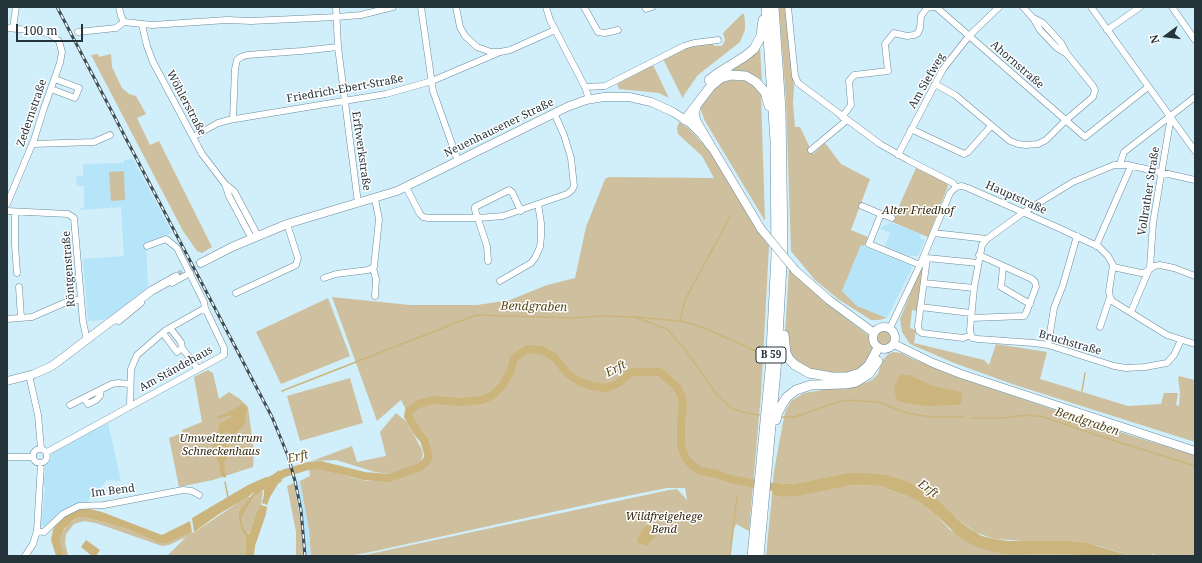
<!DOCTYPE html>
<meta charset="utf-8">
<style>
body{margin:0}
#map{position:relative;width:1202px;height:563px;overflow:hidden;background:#d1eefb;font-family:"Noto Serif",serif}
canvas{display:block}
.frame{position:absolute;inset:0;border:8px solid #25343a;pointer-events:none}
.north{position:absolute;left:1146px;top:16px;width:40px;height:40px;-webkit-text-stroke:3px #fff;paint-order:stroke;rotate:255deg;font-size:11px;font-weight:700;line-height:16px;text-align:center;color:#25343a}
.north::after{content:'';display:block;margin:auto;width:14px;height:18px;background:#25343a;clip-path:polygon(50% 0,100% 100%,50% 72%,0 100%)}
.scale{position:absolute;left:16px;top:24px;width:67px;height:18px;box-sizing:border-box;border:2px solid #25343a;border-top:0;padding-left:5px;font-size:12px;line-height:14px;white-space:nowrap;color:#25343a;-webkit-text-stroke:3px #fff;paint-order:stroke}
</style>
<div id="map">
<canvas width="1202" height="563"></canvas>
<div class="frame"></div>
<div class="north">N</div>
<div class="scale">100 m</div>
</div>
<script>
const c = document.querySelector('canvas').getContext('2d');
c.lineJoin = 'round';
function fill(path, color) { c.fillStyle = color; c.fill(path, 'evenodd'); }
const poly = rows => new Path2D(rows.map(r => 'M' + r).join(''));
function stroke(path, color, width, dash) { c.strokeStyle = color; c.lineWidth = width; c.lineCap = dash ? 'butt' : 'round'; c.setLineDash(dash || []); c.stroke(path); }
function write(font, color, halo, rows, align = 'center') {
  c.font = font + ' "Noto Serif",serif'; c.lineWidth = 3; c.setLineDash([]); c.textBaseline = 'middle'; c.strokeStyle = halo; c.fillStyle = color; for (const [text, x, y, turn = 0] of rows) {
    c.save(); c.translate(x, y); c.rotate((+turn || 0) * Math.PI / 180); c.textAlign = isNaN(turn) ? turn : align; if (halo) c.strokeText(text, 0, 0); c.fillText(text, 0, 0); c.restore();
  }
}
fill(poly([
 [133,159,172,233,146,244,148,288,112,316,103,320,88,321,83,259,124,256,121,207,80,210,80,208,84,208,84,186,77,186,76,176,83,176,83,164,124,163,124,160],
 [889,222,921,234,920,238,925,240,918,256,908,256,885,246,890,233,879,228,888,224],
 [861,245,911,266,912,268,887,318,857,306,842,291],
 [108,423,121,481,107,480,91,497,87,503,47,527,41,526,45,487,42,484,43,476,45,476,45,467,50,461,53,452],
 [300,481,309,530,311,556,303,556,302,530,294,483]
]), '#b6e4f8');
fill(poly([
 [779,7,787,7,794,86,793,104,795,127,800,127,813,154,825,143,841,164,870,179,851,230,868,237,864,246,861,245,842,291,857,306,887,318,879,320,871,320,838,299,815,280,791,251,786,101],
 [742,14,744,14,745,22,745,30,740,42,698,75,684,95,683,99,663,59,685,48,693,46,711,43,715,46,722,46,725,40,723,33],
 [760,47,762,81,758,77,745,71,726,71],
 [98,54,99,57,111,54,112,67,122,88,129,94,136,96,146,114,137,118,150,145,159,141,212,247,202,253,197,251,183,231,91,55],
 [653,65,669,98,659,93,619,89,617,84],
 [733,80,745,81,755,87,761,94,765,221,705,121,700,108,708,95,722,82],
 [679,122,688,128,710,151,769,246,761,394,749,531,736,524,733,532,730,556,360,556,669,490,677,489,687,500,685,488,667,488,612,499,366,553,348,556,311,556,309,530,300,481,310,476,309,469,322,468,353,478,367,481,389,479,414,470,426,463,428,458,428,453,424,439,418,433,401,400,377,421,332,297,410,305,477,305,510,300,547,285,575,278,586,227,605,179,609,177,714,178,702,156,678,134,677,128],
 [916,168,947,183,948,186,928,237,892,222],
 [124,171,125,200,111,201,109,172],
 [925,258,918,311,912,310,910,328,916,330,914,343,984,360,989,365,996,344,1047,352,1040,379,1128,406,1161,404,1164,393,1178,393,1176,405,1179,406,1180,392,1178,378,1179,376,1195,380,1195,442,1015,385,954,363,910,344,902,332,900,319],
 [789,268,827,303,869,336,873,345,873,352,864,366,848,374,813,371,790,356,785,336],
 [328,298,350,356,281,384,256,332],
 '875 338a9 9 0 1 1 18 0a9 9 0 1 1-18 0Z',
 [894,352,901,353,913,359,975,383,1129,435,1195,455,1195,556,1154,556,1155,555,1152,554,1151,556,1131,556,1099,546,994,539,975,532,956,518,866,473,846,473,800,483,784,484,773,482,774,471,785,412,791,401,804,393,865,383,872,380,878,374,882,361,888,354],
 [208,370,213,373,219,399,229,392,240,399,248,407,254,452,253,467,213,480,179,487,169,438,182,433,182,430,202,422,194,377],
 [350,378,363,423,300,441,287,396],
 [396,413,407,422,421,448,423,454,421,462,414,469,390,474,375,472,336,460,312,461,352,446,357,462,386,456,380,432],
 [294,483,302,530,303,556,296,556,296,532,287,486],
 [853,485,880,486,907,496,919,502,936,515,950,530,1014,555,1060,554,1088,556,766,556,772,495,782,497],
 [261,490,263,491,261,506,256,513,250,532,246,533,243,528,242,517,255,495],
 [247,497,251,497,239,511,238,516,241,530,246,537,246,556,167,556,186,537,169,545,162,546,96,523,84,521,74,524,66,534,65,542,68,556,64,556,60,538,62,533,69,523,80,517,84,517,127,529,159,543,167,543,192,532,193,533]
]), '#cec09e');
fill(poly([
 [902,375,909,375,933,386,961,392,962,396,961,403,957,405,926,406,906,403,899,401,896,398,894,388,899,376],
 [243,404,246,406,247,411,245,415,246,421,243,426,233,435,228,432,222,434,222,440,230,449,227,459,224,462,226,477,224,478,221,475,219,464,212,449,215,434,218,431,220,423,232,417,231,415,218,419,217,416,227,413,240,405],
 [279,470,282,481,278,484,270,497,267,505,265,504,265,503,264,504,262,503,264,495,264,490,261,490,260,493,255,495,242,517,243,528,248,534,250,532,256,513,261,505,267,507,266,514,255,546,254,556,246,556,246,537,241,530,238,516,239,511,255,491,248,497,219,514,194,532,192,518,248,485,266,477,270,477],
 [846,473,866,473,886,475,906,481,925,490,941,503,956,518,970,529,982,536,994,539,1008,541,1068,541,1087,543,1131,556,1088,556,1060,554,1014,555,994,552,974,546,959,537,936,515,919,502,907,496,880,486,853,485,796,496,782,497,772,495,773,482,784,484,799,483],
 [77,509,90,509,102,512,162,535,190,521,192,532,167,543,159,543,127,529,88,518,80,517,72,521,64,529,60,538,64,556,56,556,51,540,53,530,56,524,66,515],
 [646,526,653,526,657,530,655,538,650,541,648,546,640,544,637,543,637,541,642,530],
 [86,540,100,550,96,556,92,556,81,547]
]), '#ccb57c');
stroke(poly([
 [636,317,680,321,702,327,758,352],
 [680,321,685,300,731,215],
 [282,391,476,315,573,318,601,316,634,317,667,329,687,352,717,395,731,408,742,412,759,415],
 [1082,391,1085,373],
 [781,417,795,417,829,405,846,400,878,402,907,413,931,417,964,417],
 [971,418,1002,418,1026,415,1044,417,1093,434,1195,466],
 [1066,425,1075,419],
 [225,482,228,497],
 [634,556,635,556],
 [730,556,737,496]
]), '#ccb57c', 1.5);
stroke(poly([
 [271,480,285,473,308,466,320,465,364,476,389,478,420,467,425,463,428,458,428,453,424,440,418,433,408,416,409,411,418,404,434,400,461,402,482,400,493,395,502,386,511,370,514,358,527,349,542,350,554,357,568,374,580,382,592,386,606,388,617,384,632,372,660,372,678,388,682,397,683,408,681,422,681,446,686,459,691,464,700,471,717,474,730,479,783,489]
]), '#ccb57c', 8);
stroke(poly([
 [176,277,201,263]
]), '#afc9d4', 8, [8, 4]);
const minor = poly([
 [119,7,121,16,124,22],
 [336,7,338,47,358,203],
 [421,7,433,91,458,161],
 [456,7,460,27,465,36,477,47,491,52,500,52,510,50,555,30],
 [546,7,550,20,585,87,589,99],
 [584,7,598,32,605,33,618,30],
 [645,7,646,9,652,7],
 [788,7,795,76,798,83,880,144,908,160,953,183,956,187],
 [936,7,1085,137,1148,87],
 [1023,7,1033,18,1040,30,1057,48,1067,54],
 [1091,7,1195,151],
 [1172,7,1195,40],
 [124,22,152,25,227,20,251,21,337,17,361,15,393,7],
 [142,25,147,46,153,62,202,154,225,184,229,196,252,239],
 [7,28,39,31,50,34,59,41,62,52,60,63,44,108,34,140,7,204],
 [13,28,16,7],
 [1107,30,1140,7],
 [78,32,116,28,124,22],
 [935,84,955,95,1010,141,1018,144,1026,145,1038,144,1046,140,1066,120,1093,97,1095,90,1093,86,1067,54,1061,43,1043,23,1033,18],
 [585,87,605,86,684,46,694,43,718,40],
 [51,89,75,98,79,88,55,79],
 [842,117,851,105,849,81,854,75,888,71,885,44,894,33,907,36,914,35,918,33,920,28,921,16,927,8,933,7],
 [233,119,235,69,237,60,241,57,247,55,301,51,338,47],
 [911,129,964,154,968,152,991,126],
 [193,137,218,123,229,120,386,94,432,81,500,52],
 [33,144,94,142,110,135],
 [811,150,847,120],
 [898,155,943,69,969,36,999,7],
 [1120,164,1124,152,1195,97],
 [225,184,234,191,258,236],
 [406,187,420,214,423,217,428,218,479,218,503,216,567,194,572,190,574,186,571,158,564,135,554,113],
 [956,187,962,186,968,188,1061,229,1099,247,1108,256,1113,265,1109,291,1110,297,1112,301,1167,335,1195,344],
 [862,206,881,214,869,244,920,265],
 [7,211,68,214,74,218,83,322,87,340],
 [15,212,15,245,17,273],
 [881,214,892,218],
 [934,233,987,239],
 [1096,246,1131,166],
 [488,261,487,246,475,210,475,207,509,190,512,192,521,211],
 [1003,267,1001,287,1030,304],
 [1113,267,1141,273,1146,272,1154,266,1160,265,1174,268,1195,276],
 [373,268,376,279,375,296],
 [324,278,336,274,368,270,374,267,379,219,375,199],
 [500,281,531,263,535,258,540,247,541,237,541,223,538,204],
 [172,283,190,273],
 [924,283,974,288],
 [19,287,21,318],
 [236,293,296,265,298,258,287,224],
 [920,307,971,313],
 [1131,312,1150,267,1153,223,1170,122,1170,117],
 [971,318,1024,316,1026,313,1036,287,1035,282,1032,279,979,255],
 [7,319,32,317,64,303,81,299],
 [113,320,119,321,141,303],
 [1100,327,1110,297],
 [170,328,181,342,182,348],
 [890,328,920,265,950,193,956,187],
 [163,333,177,352,182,348,198,369],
 [971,335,970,330,974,288,982,245,987,239,1024,212,1073,182,1114,165,1128,165,1195,180],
 [971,335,972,338,978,339,1034,343,1048,345,1114,366,1126,368,1145,367,1167,363,1174,355,1181,340],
 [971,335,963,338,922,333,919,331,918,326,927,258,978,263],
 [1048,345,1054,308,1063,285,1077,236],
 [29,375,38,415,41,448],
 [84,398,88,404,96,400,100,396,100,390],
 [70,405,112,384,118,383,130,384],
 [130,406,131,369,137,355,166,330,205,308],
 '33 456a7 7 0 1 1 14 0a7 7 0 1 1-14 0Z',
 [47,452,224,355,224,348,205,308,204,302,177,248,166,239,147,246],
 [7,457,33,457],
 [37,531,44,532,63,514,79,506,104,505,183,490,192,491,199,495],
 [25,556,33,544,37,531,41,463]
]);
const major = poly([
 [201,263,232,247,287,224,397,191,567,107,586,100,604,97,629,97,651,102,673,112,690,123,702,135,713,149,761,229],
 [795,270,829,300,874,333],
 '873 338a11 11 0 1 1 22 0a11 11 0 1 1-22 0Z',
 [894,344,933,363,961,374,1195,451],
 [7,381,34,374,52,366,151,291,176,277]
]);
const highway = poly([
 [709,80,718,73,744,57,754,49,761,36,763,20],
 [696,107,694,113,696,121,710,145],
 [685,120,711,86,721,78,731,75,746,76,756,82,765,92,769,106],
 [784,335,786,353,789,359,795,365,809,373,832,377,847,377,860,373,869,365,878,348],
 [776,420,778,412,783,403,787,397,796,390,811,385,845,384,856,382,869,374,878,361],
 [752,556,770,370,776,256,775,141,766,7],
 [759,556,776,371,783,247,781,110,774,7]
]);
stroke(minor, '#698c9b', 7);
stroke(major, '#698c9b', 9);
stroke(highway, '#698c9b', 10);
stroke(minor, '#fff', 6);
stroke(major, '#fff', 8);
stroke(highway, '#fff', 9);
const rail = poly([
 [57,7,272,417,288,456,295,481,301,510,305,556]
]);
stroke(rail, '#3d4e55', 3);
stroke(rail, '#fff', 1.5, [4.5]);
const majorBridge = poly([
 [761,229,795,270]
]);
stroke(majorBridge, '#698c9b', 9, []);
stroke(majorBridge, '#fff', 8);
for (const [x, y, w] of [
 [771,355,30]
]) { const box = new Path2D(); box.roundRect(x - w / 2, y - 8, w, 16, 3); c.fillStyle = '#fff'; c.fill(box); stroke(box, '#25343a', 1); }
write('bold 10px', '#25343a', null, [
 ["B 59",771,355]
]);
write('11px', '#25343a', '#fff', [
 ["Ahornstraße",1017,65,41],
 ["Am Siefweg",927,81,-60],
 ["Friedrich-Ebert-Straße",345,89,-10],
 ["Wöhlerstraße",186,103,62],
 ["Zedernstraße",32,113,-71],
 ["Neuenhausener Straße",499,128,-26],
 ["Erftwerkstraße",361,151,82],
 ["Vollrather Straße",1149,191,-81],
 ["Hauptstraße",1016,198,24],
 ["Röntgenstraße",69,269,-94],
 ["Bruchstraße",1070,343,16],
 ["Am Ständehaus",176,369,-29],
 ["Im Bend",113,491,-7]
]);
write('italic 11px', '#33290e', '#fff', [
 ["Alter Friedhof",918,211],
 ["Umweltzentrum",221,439],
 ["Schneckenhaus",221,452],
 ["Wildfreigehege",664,517],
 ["Bend",664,530]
]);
write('italic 12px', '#5a4a1d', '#fff', [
 ["Bendgraben",534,307,1],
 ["Erft",616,369,-27],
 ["Bendgraben",1087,422,18],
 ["Erft",298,457,-13],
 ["Erft",928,489,36]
]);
</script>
